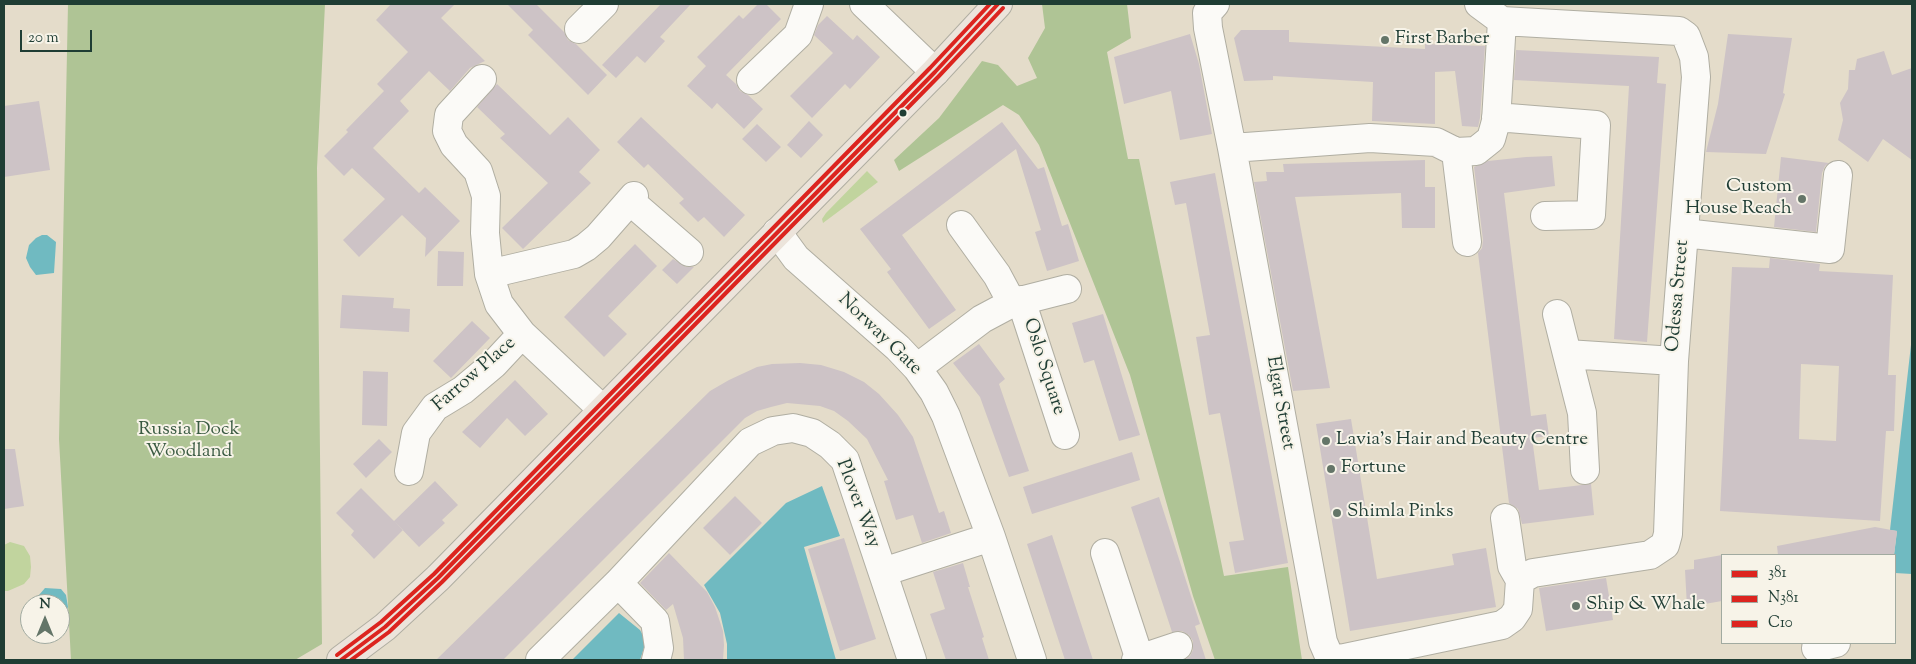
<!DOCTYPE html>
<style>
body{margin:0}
#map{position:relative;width:1916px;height:664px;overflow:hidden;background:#e4dcca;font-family:"Sorts Mill Goudy",serif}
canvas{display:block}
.frame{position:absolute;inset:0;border:5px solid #1f3d34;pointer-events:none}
.legend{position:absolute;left:1721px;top:554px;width:175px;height:90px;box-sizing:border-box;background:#f7f3e8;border:1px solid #a1aaa0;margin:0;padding:6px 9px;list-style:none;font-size:15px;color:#1f3d34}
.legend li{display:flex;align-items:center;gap:10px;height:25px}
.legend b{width:25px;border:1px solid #a1aaa0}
.north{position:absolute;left:20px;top:594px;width:50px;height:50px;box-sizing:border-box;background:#f7f3e8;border:1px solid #a1aaa0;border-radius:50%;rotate:0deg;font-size:14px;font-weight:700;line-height:20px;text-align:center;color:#1f3d34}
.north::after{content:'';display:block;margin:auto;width:18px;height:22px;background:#647568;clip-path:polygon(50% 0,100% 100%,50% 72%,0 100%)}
.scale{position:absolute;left:20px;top:30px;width:72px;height:22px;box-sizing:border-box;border:2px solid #1f3d34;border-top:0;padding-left:6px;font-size:15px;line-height:18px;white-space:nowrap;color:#1f3d34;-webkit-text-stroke:4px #f7f3e8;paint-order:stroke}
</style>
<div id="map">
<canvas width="1916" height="664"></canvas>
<div class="frame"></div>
<ul class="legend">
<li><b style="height:6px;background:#dc241f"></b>381</li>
<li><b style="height:6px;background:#dc241f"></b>N381</li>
<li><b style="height:6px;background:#dc241f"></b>C10</li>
</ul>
<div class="north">N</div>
<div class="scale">20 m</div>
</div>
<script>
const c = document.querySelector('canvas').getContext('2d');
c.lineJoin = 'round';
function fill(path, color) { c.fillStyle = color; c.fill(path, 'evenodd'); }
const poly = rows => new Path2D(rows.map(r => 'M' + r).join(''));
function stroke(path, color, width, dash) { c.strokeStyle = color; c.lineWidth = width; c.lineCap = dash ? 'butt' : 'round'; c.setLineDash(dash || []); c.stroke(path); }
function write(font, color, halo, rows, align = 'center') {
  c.font = font + ' "Sorts Mill Goudy",serif'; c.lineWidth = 4; c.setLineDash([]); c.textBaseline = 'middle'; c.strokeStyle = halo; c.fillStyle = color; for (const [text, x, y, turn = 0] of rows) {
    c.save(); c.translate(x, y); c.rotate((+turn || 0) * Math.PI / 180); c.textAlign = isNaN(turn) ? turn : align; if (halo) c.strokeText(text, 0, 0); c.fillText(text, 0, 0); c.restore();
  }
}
fill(poly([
 [867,171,878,182,823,223,822,219,826,213],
 [10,542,24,546,30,556,31,567,30,577,24,584,8,591,4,591,4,545]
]), '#c1d49e');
fill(poly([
 [68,4,325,4,317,168,322,644,295,660,71,660,59,439],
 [1042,4,1127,4,1131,38,1107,52,1128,159,1139,159,1224,576,1288,567,1302,660,1215,660,1193,596,1130,375,1039,145,1019,115,1003,105,899,171,894,160,939,118,982,61,998,65,1017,86,1037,78,1028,58,1045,28]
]), '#afc495');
fill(poly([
 [42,235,47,235,56,242,54,273,36,275,30,267,26,258,29,245,36,238],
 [1912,336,1912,574,1895,573,1894,555,1897,531,1890,530],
 [822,486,840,536,804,547,836,660,727,660,727,644,720,613,704,585,786,503],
 [45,588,61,589,66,595,68,607,63,618,60,618,60,604,39,604,39,595],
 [619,613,640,630,645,639,644,648,640,660,572,660]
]), '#70bac1');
fill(poly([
 [391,4,455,4,441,18,485,61,470,68,450,91,429,71,400,101,409,111,373,148,419,193,425,187,460,221,425,257,426,238,402,215,359,257,343,240,385,199,352,168,344,176,324,156,348,132,346,130,384,91,377,84,408,52,376,20],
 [507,4,536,4,564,32,568,40,576,44,607,75,588,95,528,35,533,30],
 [661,4,691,4,660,37,665,41,645,63,637,56,616,78,602,65],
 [758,4,766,4,781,19,726,75,736,84,740,91,748,95,763,109,744,129,717,103,712,109,687,86,706,66,697,57,739,15,743,19],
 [827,16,853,40,857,35,880,57,850,89,845,84,812,118,790,96,833,53,814,35,818,25],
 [1241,30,1289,30,1289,42,1425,49,1425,44,1485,46,1480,118,1478,127,1462,126,1455,71,1435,72,1435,124,1372,121,1373,82,1273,76,1273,80,1244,81,1234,38],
 [1190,34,1199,64,1212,134,1180,140,1171,91,1124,104,1114,57],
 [1728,34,1792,38,1783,93,1785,94,1766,154,1706,152,1718,104],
 [1516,50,1659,57,1657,83,1666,84,1647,342,1614,339,1629,86,1514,80],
 [1884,51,1892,75,1912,68,1912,160,1883,139,1868,162,1838,140,1843,120,1840,103,1848,89,1849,70,1855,70,1857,59],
 [497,84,550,135,568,117,600,150,579,172,591,183,523,249,502,228,548,183,500,138,505,134,477,107],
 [39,101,50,170,4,177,4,106],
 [641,117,745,215,724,237,704,217,698,222,679,203,684,199,648,164,644,168,617,142],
 [809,121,823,135,801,158,787,145],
 [1002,122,1038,169,1044,167,1062,226,1068,224,1079,261,1047,271,1035,232,1041,230,1016,149,902,235,956,310,929,329,887,272,891,269,860,229],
 [757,124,781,147,766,162,742,139],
 [1552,156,1555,186,1504,193,1531,416,1546,414,1549,436,1532,438,1539,490,1591,484,1594,515,1522,524,1518,509,1509,503,1478,253,1482,248,1483,240,1474,167,1488,161,1526,157],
 [1781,157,1829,163,1825,166,1822,173,1816,232,1774,227],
 [1425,160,1425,187,1435,187,1435,228,1402,228,1401,193,1295,197,1330,388,1293,391,1254,182,1267,181,1266,172,1284,172,1283,164],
 [1215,173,1288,563,1235,573,1229,542,1244,540,1220,413,1209,415,1196,337,1210,335,1186,203,1175,205,1170,182],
 [635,244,657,266,608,316,627,334,604,357,564,317],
 [438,251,464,252,463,286,437,286],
 [1770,258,1820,264,1819,271,1893,275,1888,375,1896,375,1894,431,1886,431,1880,521,1720,511,1732,267,1769,268],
 [1801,364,1839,366,1836,441,1799,439],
 [673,259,686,267,694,267,677,284,662,270],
 [342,295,394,298,393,308,410,309,409,332,340,328],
 [1103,314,1140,435,1119,441,1094,360,1084,363,1072,323],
 [472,321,490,338,451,378,433,361],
 [979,344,1005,379,999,384,1029,471,1009,477,980,397,953,363],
 [800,363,821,365,844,372,864,382,879,394,898,415,913,437,939,513,944,511,951,533,922,543,913,515,896,520,884,481,888,480,867,439,848,421,834,411,820,406,787,403,771,407,757,411,745,418,503,660,436,660,710,391,729,380,757,367,772,364],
 [363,371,388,372,387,426,362,425],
 [515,380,548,414,525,436,507,418,480,448,462,432],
 [1351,419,1377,579,1454,565,1452,554,1486,548,1496,607,1350,631,1316,424],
 [379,439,392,452,366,478,353,464],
 [4,449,15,449,24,506,4,509],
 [1132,452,1140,480,1032,514,1023,487],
 [435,481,458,505,442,520,445,523,419,547,394,521],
 [361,488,403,530,374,559,351,535,354,531,336,513],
 [735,496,762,523,730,555,703,528],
 [1159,497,1200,624,1195,626,1206,660,1184,660,1190,656,1193,650,1193,641,1189,635,1182,631,1172,632,1131,507],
 [1875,527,1897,531,1894,555,1778,555,1777,546],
 [1052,535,1093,660,1065,660,1027,544],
 [844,538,876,639,840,651,808,549],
 [669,553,707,592,715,607,723,631,724,645,723,660,684,660,683,638,673,604,666,610,640,583],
 [1722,555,1722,601,1687,607,1685,570,1694,569,1694,560],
 [963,563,970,587,968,587,984,637,982,638,989,660,946,660,930,614,945,609,933,572],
 [1606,578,1613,620,1546,631,1539,588]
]), '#cdc3c6');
const minor = poly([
 [864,4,935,72],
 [1215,4,1207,13,1208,28,1232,148],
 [1479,4,1502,21,1679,31,1686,36,1694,57,1696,77,1674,361,1668,534,1665,545,1650,555,1533,573,1520,580],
 [1502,21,1496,121,1491,139,1476,151,1456,152,1436,142,1370,138,1232,148,1323,642,1329,656,1340,659,1502,625,1512,618,1518,609,1520,580,1512,566,1505,518],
 [579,29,604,4],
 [482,79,449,115,447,131,454,145,478,171,486,196,485,233,489,274,499,304,522,334,602,409],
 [751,80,798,35,809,4],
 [1496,117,1596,125,1591,215,1545,216],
 [1456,152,1467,242],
 [630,201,689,252],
 [961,225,997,275,1012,303],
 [777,232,796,258,898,348,917,368,934,392,946,416,991,537],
 [1684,233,1830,249,1838,175],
 [489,274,574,254,586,247,598,237,634,196],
 [1021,300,1065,435],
 [1557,314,1567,354],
 [917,368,982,319,1012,303,1067,289],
 [1585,470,1582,413,1567,354,1674,361],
 [409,471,416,433,435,407,463,390,494,364,522,334],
 [1105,553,1140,660],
 [883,572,991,537,1032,660],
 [618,583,655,621,659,648,656,660],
 [1816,648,1836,643],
 [540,660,618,583,750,442,773,431,793,428,812,433,830,445,845,460,912,660],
 [1136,660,1178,646]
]);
const major = poly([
 [341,660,385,627,438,578,935,72,998,4]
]);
stroke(minor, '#b0aea2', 30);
stroke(major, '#b0aea2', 30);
stroke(minor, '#fbfaf7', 28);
stroke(major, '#ece4db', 28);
stroke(poly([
 [341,660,385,627,438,578,935,72,998,4]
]), '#dc241f', 4);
stroke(poly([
 [351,660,389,632,442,582,939,76,1003,8]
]), '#dc241f', 4);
stroke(poly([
 [337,655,381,622,434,574,930,68,990,4]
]), '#dc241f', 4);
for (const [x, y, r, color] of [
 [1385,40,5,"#647568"],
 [903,113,4.5,"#1f3d34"],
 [1802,199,5,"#647568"],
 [1326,441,5,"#647568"],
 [1331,469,5,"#647568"],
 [1337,513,5,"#647568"],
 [1576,606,5,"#647568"]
]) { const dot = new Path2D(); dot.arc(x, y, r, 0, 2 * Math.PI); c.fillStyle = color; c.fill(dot); stroke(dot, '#f7f3e8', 2); }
write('19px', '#1f3d34', '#f7f3e8', [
 ["First Barber",1395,40],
 ["Custom",1792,188,"right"],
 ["House Reach",1792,210,"right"],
 ["Lavia's Hair and Beauty Centre",1336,441],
 ["Fortune",1341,469],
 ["Shimla Pinks",1347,513],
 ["Ship & Whale",1586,606]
], 'left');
write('19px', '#1f3d34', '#f7f3e8', [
 ["Odessa Street",1679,296,-85],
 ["Norway Gate",879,335,44],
 ["Oslo Square",1043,367,72],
 ["Farrow Place",475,375,-41],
 ["Elgar Street",1279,403,80],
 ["Plover Way",857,504,69]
]);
write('19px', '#3a5a42', '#f7f3e8', [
 ["Russia Dock",189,431],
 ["Woodland",189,453]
]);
</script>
